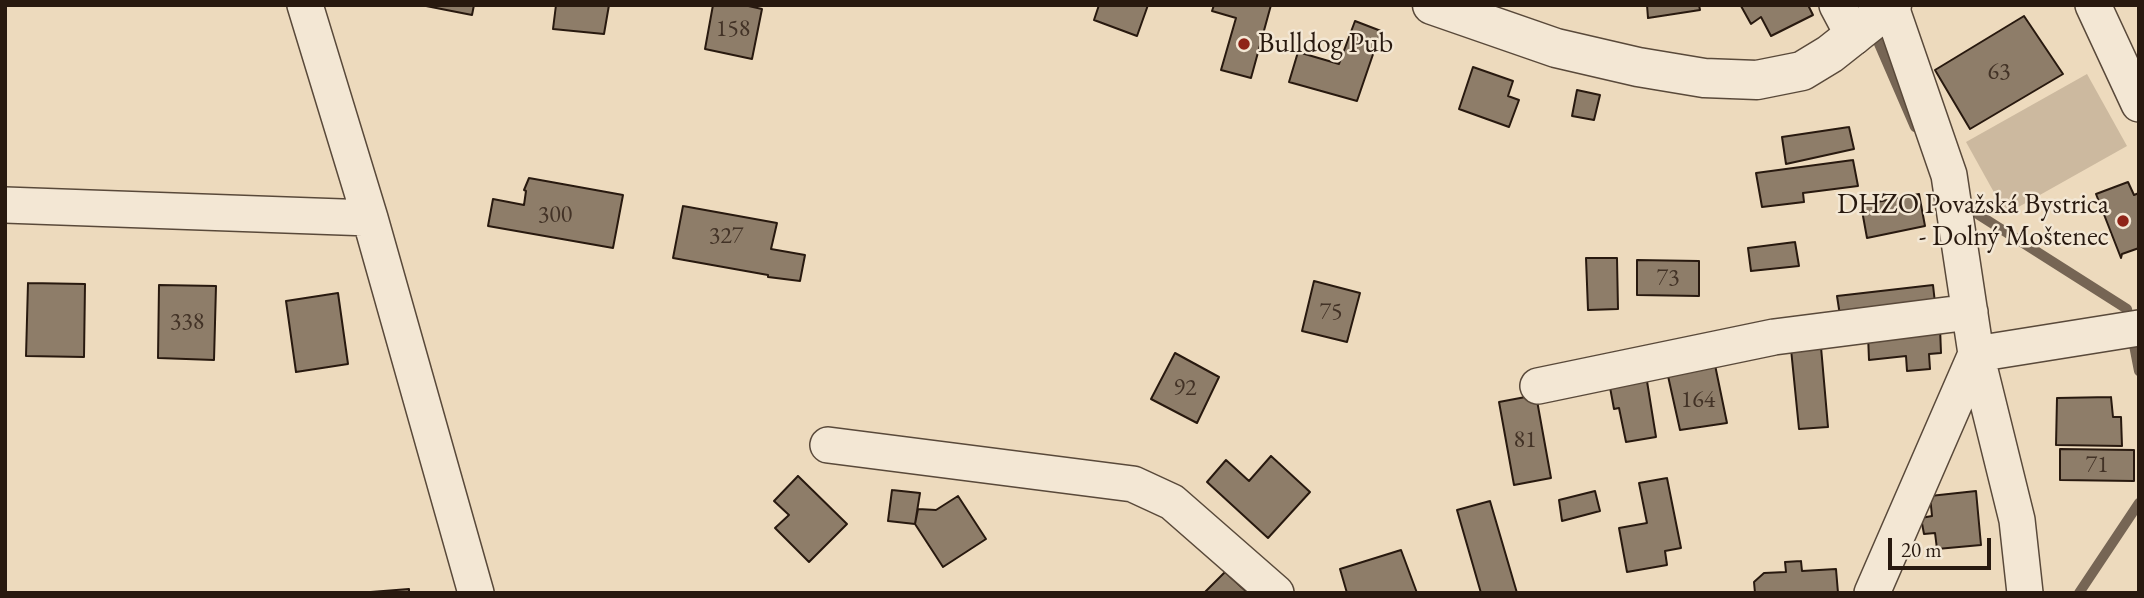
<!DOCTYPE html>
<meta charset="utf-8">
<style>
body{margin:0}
#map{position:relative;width:2144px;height:598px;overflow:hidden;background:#eddabd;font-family:"EB Garamond",serif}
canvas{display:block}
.frame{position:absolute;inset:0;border:7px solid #28190f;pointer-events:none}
.scale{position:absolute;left:1888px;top:538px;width:103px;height:32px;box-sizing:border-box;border:4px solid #28190f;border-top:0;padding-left:9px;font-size:21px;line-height:24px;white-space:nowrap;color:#28190f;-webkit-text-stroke:5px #f3e7d4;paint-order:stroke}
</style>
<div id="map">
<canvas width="2144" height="598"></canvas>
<div class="frame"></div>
<div class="scale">20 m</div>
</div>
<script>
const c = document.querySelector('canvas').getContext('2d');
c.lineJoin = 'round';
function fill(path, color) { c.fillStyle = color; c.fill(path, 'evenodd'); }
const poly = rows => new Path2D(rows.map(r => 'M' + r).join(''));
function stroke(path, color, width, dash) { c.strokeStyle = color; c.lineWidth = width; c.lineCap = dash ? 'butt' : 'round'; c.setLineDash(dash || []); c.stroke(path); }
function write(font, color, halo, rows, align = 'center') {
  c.font = font + ' "EB Garamond",serif'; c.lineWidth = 5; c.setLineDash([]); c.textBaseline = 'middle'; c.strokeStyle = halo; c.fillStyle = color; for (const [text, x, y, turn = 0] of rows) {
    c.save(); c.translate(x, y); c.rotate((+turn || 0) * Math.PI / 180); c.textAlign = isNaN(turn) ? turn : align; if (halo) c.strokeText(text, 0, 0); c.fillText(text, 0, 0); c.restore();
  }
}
fill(poly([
 [2087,74,2127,146,2006,214,1966,142]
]), '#ccb99f');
stroke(poly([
 [1873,30,1915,127],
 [1961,198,1979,215,2127,309,2139,371],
 [2079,593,2139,503]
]), '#766554', 10);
const building = poly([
 [421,5,474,5,472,15,421,5],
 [556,5,609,5,604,34,553,29,556,5],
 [713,5,744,5,762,9,752,59,705,49,713,5],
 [1099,5,1148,5,1137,36,1094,20,1099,5],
 [1214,5,1271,5,1251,78,1221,70,1236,18,1212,11,1214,5],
 [1647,5,1699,5,1700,10,1648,18,1647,5],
 [1808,5,1813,15,1771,36,1761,17,1751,24,1741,6,1808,5],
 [2024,16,2063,74,1970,129,1935,70,2024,16],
 [1355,21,1381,31,1357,101,1289,82,1298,52,1339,64,1355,21],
 [1473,67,1513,81,1508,96,1519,100,1509,127,1459,109,1473,67],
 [1577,90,1600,95,1594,120,1572,116,1577,90],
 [1849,127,1854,149,1786,164,1782,137,1849,127],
 [1853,160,1858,186,1803,193,1804,202,1762,207,1756,173,1853,160],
 [529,178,623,195,613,248,488,226,493,199,524,205,526,191,524,190,529,178],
 [2128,182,2134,195,2139,193,2139,248,2122,254,2121,258,2096,194,2128,182],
 [1919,194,1925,226,1867,238,1861,205,1919,194],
 [683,206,777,223,771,249,805,255,800,281,768,277,768,275,673,258,683,206],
 [1795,242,1799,266,1751,271,1748,248,1795,242],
 [1586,258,1617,258,1618,309,1588,310,1586,258],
 [1637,260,1699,261,1699,296,1637,295,1637,260],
 [1314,281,1360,293,1347,342,1302,331,1314,281],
 [28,283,85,284,84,357,26,356,28,283],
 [159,285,216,286,214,360,158,358,159,285],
 [1933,285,1936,312,1841,322,1837,296,1933,285],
 [338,293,348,364,296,372,286,301,338,293],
 [1940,327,1941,353,1929,354,1930,369,1907,371,1906,356,1869,360,1868,335,1940,327],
 [1821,347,1828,427,1799,429,1791,349,1821,347],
 [1175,353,1219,377,1197,423,1151,399,1175,353],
 [1715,365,1727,423,1680,430,1668,376,1715,365],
 [1646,375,1656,437,1626,442,1619,408,1614,409,1609,382,1646,375],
 [1536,395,1551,478,1514,485,1499,402,1536,395],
 [2111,397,2113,417,2121,417,2122,446,2056,445,2057,398,2111,397],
 [2060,449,2134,450,2134,481,2060,480,2060,449],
 [1271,456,1310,492,1268,538,1207,482,1226,460,1249,481,1271,456],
 [798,476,847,524,809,562,775,528,789,515,774,501,798,476],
 [1667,478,1681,548,1665,551,1667,565,1627,572,1619,528,1647,523,1639,483,1667,478],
 [892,490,920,493,915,524,888,521,892,490],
 [1595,491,1600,511,1562,521,1559,500,1595,491],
 [1976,491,1981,545,1937,549,1935,533,1924,534,1921,518,1932,516,1930,496,1976,491],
 [958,496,986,539,943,567,915,524,918,509,936,510,958,496],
 [1490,501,1517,593,1481,593,1457,510,1490,501],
 [1401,550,1417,593,1347,593,1340,569,1401,550],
 [1801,561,1802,571,1836,569,1838,593,1755,593,1754,582,1764,573,1786,572,1785,562,1801,561],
 [1225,572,1248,593,1205,592,1225,572],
 [409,589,409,593,358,593,409,589]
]);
fill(building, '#8e7d69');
stroke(building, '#28190f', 2);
const minor = poly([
 [305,5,370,218,476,593],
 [1837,5,1854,37],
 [2093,5,2139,104],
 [1891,7,1949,175,1976,354,2017,520,2025,593],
 [5,205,370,218],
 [1538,386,1774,337,1970,312],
 [828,445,1133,484,1172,502,1276,593],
 [1872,593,1976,354,2139,328]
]);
const tertiary = poly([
 [1432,5,1556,48,1638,67,1704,78,1757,80,1802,71,1830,54,1892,5]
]);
stroke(minor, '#59493a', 38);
stroke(tertiary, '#59493a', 41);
stroke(minor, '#f3e7d4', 35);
stroke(tertiary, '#f3e7d4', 38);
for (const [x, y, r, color] of [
 [1244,44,7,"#8f2418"],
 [2123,221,7,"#8f2418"]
]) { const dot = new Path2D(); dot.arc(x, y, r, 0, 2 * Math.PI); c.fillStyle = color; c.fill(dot); stroke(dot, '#f3e7d4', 2.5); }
write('24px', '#423226', null, [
 ["158",733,29],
 ["63",1999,72],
 ["300",555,215],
 ["327",726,236],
 ["73",1668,278],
 ["75",1331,312],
 ["338",187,322],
 ["92",1185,388],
 ["164",1698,400],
 ["81",1525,440],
 ["71",2097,465]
]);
write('28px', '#28190f', '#f3e7d4', [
 ["Bulldog Pub",1258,44],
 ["DHZO Považská Bystrica",2109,205,"right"],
 ["- Dolný Moštenec",2109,237,"right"]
], 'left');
</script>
